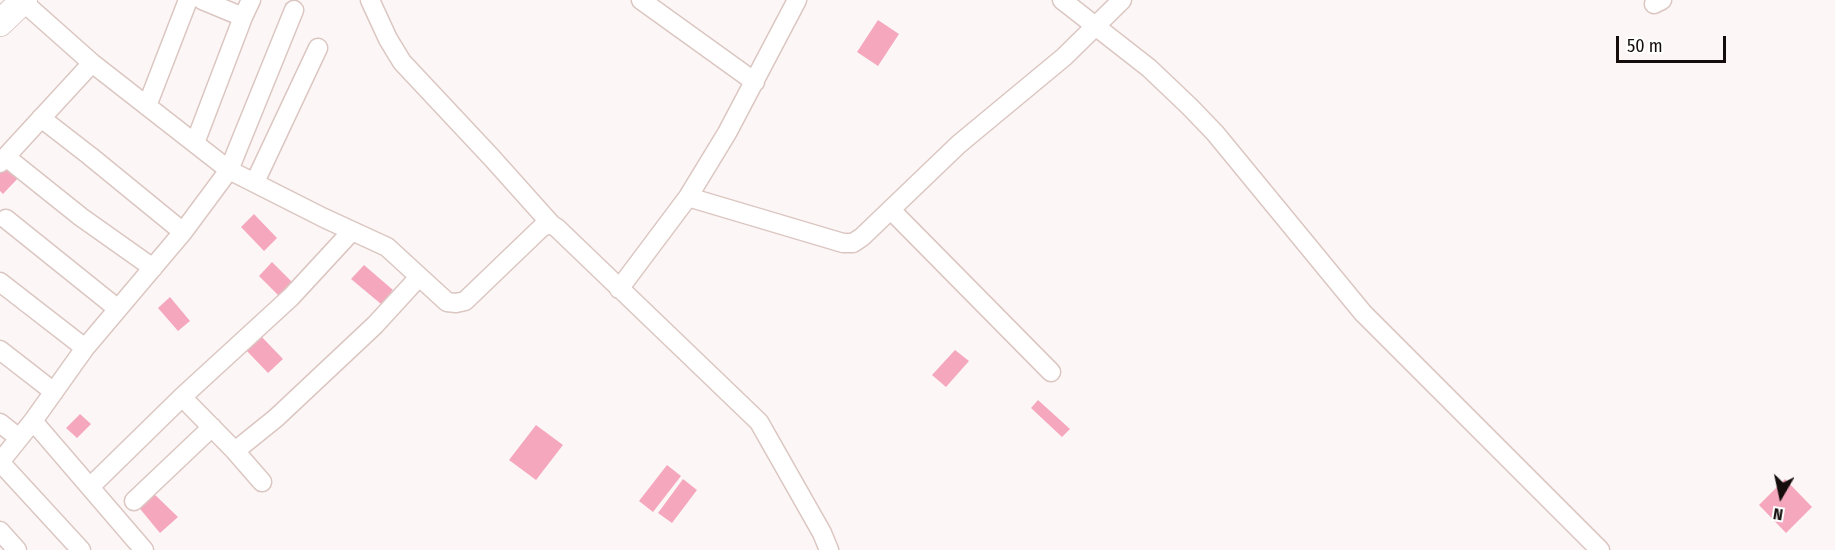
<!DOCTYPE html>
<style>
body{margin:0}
#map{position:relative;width:1835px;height:550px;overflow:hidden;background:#fcf7f6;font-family:"Fira Sans Condensed",sans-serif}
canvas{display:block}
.north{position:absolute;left:1751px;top:466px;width:60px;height:60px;-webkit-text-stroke:4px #fff;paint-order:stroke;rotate:189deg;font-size:16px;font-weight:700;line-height:24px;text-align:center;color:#140d0c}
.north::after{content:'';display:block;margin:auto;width:21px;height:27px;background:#140d0c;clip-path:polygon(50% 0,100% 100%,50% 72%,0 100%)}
.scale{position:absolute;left:1616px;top:36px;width:110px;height:27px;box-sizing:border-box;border:3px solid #140d0c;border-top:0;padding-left:8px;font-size:18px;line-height:21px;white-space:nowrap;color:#140d0c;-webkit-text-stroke:4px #fff;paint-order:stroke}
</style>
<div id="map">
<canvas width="1835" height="550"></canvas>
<div class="north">N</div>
<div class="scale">50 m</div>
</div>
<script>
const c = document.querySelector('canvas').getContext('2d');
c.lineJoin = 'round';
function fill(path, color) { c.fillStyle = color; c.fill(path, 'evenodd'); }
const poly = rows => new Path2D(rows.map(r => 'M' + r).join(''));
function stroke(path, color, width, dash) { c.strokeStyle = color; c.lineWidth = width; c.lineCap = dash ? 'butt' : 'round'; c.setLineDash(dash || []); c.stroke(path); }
fill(poly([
 [878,20,899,34,878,66,857,52],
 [8,164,21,175,3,194,0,191,0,172],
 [254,214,277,238,264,251,241,227],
 [272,262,296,286,283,300,259,276],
 [364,265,393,290,381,304,351,279],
 [170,297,190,321,178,331,158,308],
 [260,335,283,359,268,373,245,349],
 [955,350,969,361,946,387,932,375],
 [1038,400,1070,429,1062,437,1031,408],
 [80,414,91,424,77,438,66,428],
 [536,425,563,445,536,480,509,460],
 [667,465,681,476,653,512,639,501],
 [683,479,697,490,672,523,658,513],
 [1785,479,1812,507,1786,533,1759,505],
 [150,490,178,517,160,533,136,504]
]), '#f5a7be');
const street = poly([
 [21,0,92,63,229,170,324,218,387,247,447,302,456,303,465,301,541,228,546,225,552,225,557,228,759,422,822,533,829,550],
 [202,0,243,17,251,0],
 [370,0,388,39,402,62,492,158,552,225],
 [641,0,755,82],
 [1062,0,1149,68,1190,107,1215,133,1363,313,1600,550],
 [1654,4,1662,0],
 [147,106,188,0],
 [41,118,90,156,183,232],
 [195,143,243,17],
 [6,157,81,217,153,268],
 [0,163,92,63],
 [255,182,318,48],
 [688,197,843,243,853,243,862,237,959,144,1064,57,1122,0],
 [891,210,1051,372],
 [6,219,118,309],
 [0,282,85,348],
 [619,289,688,197,727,133,797,0],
 [0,350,54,392],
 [182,397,235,451,262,482],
 [33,421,144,550],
 [0,423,19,438],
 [235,451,276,418,375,325,419,277],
 [0,462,33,421,85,348,183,232,229,170,294,10],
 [0,462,81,550],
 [90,487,182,397,291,297,352,231],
 [134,501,212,427],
 [0,531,17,550]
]);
const secondary = poly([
 [0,23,24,0]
]);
stroke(street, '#dbc6c1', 21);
stroke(secondary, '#dbc6c1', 28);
stroke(street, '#fff', 18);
stroke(secondary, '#fff', 26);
</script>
